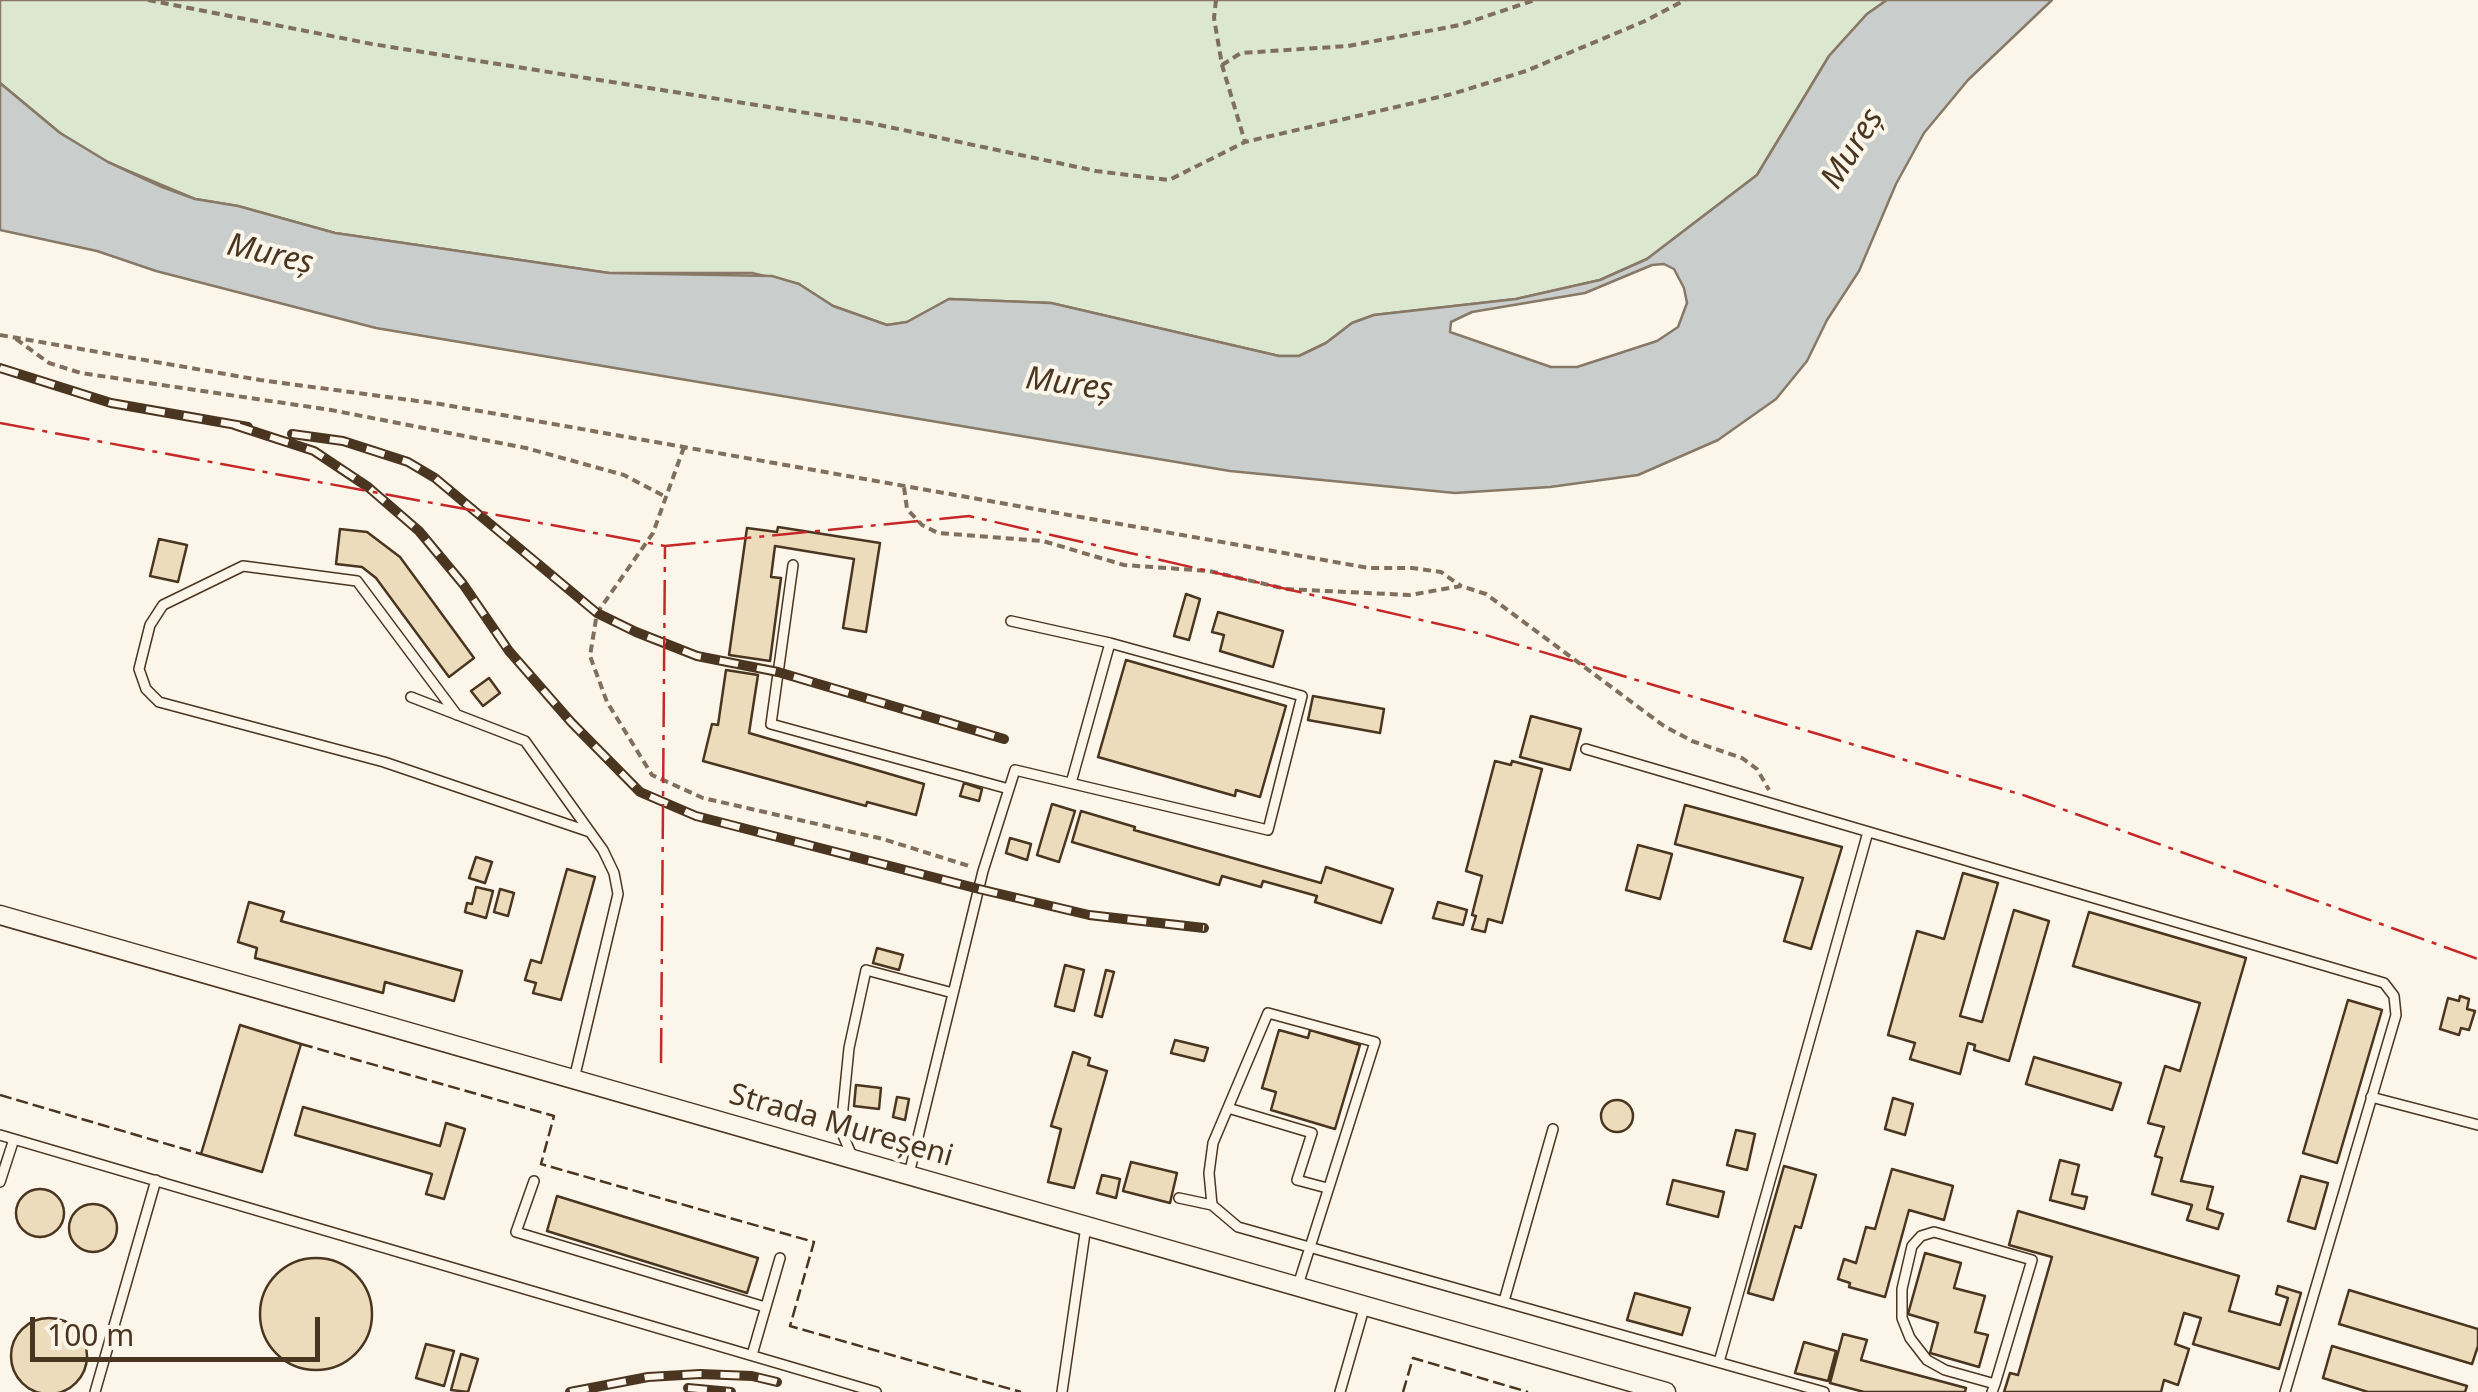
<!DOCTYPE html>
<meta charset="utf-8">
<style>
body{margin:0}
#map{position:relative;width:2478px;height:1392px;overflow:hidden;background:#fbf6e9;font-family:"Noto Sans",sans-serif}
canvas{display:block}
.scale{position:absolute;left:30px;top:1317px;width:290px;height:45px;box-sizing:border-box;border:5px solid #4a3520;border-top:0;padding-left:12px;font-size:30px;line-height:35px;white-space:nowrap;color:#4a3520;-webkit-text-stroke:8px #fbf6e9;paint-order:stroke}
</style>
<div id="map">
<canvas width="2478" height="1392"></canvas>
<div class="scale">100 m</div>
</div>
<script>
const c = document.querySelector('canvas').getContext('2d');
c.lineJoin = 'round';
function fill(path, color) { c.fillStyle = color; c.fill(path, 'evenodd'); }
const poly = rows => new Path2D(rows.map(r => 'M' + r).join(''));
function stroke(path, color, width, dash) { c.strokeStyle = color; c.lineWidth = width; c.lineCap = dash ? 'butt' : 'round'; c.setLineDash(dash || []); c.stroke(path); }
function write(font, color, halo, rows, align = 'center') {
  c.font = font + ' "Noto Sans",sans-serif'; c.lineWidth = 8; c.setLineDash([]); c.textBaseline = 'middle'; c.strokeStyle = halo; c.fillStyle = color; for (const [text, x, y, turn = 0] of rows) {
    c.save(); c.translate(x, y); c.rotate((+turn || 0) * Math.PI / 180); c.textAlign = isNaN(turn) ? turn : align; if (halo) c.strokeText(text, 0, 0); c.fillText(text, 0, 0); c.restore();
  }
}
const green = poly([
 [0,0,1887,0,1867,14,1829,56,1757,175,1647,259,1600,280,1516,299,1374,315,1352,323,1326,343,1299,356,1279,356,1051,303,949,299,907,322,887,325,833,306,799,284,752,273,609,273,335,233,238,206,195,199,107,162,60,133,0,83,0,0]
]);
fill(green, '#dce7d0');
stroke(green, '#887966', 2.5);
const water = poly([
 [1887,0,2052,0,1968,80,1924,133,1896,184,1859,271,1827,320,1807,361,1776,399,1718,440,1638,475,1550,487,1455,493,1230,471,376,328,156,271,97,251,0,230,0,83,60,133,108,162,162,187,195,199,238,206,335,233,609,273,772,276,799,284,833,306,887,325,907,322,949,299,1051,303,1279,356,1299,356,1326,343,1352,323,1374,315,1516,299,1600,280,1647,259,1757,175,1829,56,1867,14,1887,0],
 [1664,264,1674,269,1684,288,1687,303,1678,327,1657,341,1577,367,1551,367,1450,332,1451,322,1472,312,1585,293,1652,265,1664,264]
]);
fill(water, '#c9cecd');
stroke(water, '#887966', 2.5);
const building = poly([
 [778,527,880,543,866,632,843,628,854,559,775,546,771,577,781,578,770,661,729,655,747,528,777,532,778,527],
 [340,529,367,532,400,557,474,658,449,677,376,578,362,567,336,564,340,529],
 [159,539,187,545,178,582,150,576,159,539],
 [1186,594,1200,599,1189,640,1174,636,1186,594],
 [1218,612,1283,631,1273,667,1220,651,1224,635,1212,632,1218,612],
 [1126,660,1286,706,1260,797,1236,790,1235,796,1098,757,1126,660],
 [726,670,758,675,749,733,924,784,916,815,867,802,866,806,703,761,712,724,718,725,726,670],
 [489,678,500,693,483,706,471,691,489,678],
 [1313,696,1384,709,1380,733,1308,720,1313,696],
 [1531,716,1581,729,1570,770,1520,757,1531,716],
 [1495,761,1511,765,1512,761,1542,769,1502,923,1488,919,1485,932,1472,929,1476,916,1472,915,1482,876,1466,871,1495,761],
 [964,783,982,789,979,801,960,796,964,783],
 [1052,804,1075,811,1059,862,1037,855,1052,804],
 [1685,805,1842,847,1811,949,1784,941,1803,878,1675,844,1685,805],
 [1081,811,1135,827,1134,830,1321,883,1326,867,1393,889,1381,923,1315,902,1317,896,1263,881,1261,887,1222,876,1219,885,1072,842,1081,811],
 [1010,838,1031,844,1027,860,1006,853,1010,838],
 [1638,845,1672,854,1660,899,1626,890,1638,845],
 [476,857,492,862,485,883,469,878,476,857],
 [567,869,595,877,561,1000,533,993,536,983,525,980,531,960,541,963,567,869],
 [1963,873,1998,883,1960,1016,1982,1022,2014,910,2049,921,2009,1061,1974,1050,1975,1045,1968,1043,1960,1074,1910,1059,1915,1043,1888,1035,1917,931,1944,939,1963,873],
 [476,887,493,891,486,918,465,912,467,903,472,904,476,887],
 [500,889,514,893,508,916,494,912,500,889],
 [249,902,284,912,281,921,462,971,454,1001,385,982,383,993,255,958,257,948,238,942,249,902],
 [1438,902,1467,910,1463,925,1433,918,1438,902],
 [2089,912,2246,958,2181,1181,2213,1187,2207,1209,2223,1214,2218,1229,2187,1220,2192,1205,2152,1194,2162,1158,2155,1156,2164,1127,2148,1123,2165,1066,2180,1071,2200,1003,2073,966,2089,912],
 [877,948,903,955,899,970,873,963,877,948],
 [1065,965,1084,970,1074,1011,1055,1006,1065,965],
 [1106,970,1114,972,1102,1017,1095,1015,1106,970],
 [2460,996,2469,999,2467,1009,2475,1011,2469,1030,2461,1028,2459,1035,2440,1029,2448,998,2459,1001,2460,996],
 [2348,1000,2382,1010,2337,1163,2303,1153,2348,1000],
 [240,1025,301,1044,262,1172,201,1154,240,1025],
 [1279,1030,1308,1038,1310,1030,1360,1045,1335,1129,1271,1110,1276,1092,1262,1088,1279,1030],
 [1175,1040,1208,1048,1204,1061,1171,1053,1175,1040],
 [1073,1052,1090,1058,1088,1065,1107,1071,1074,1188,1048,1182,1061,1129,1051,1126,1073,1052],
 [2034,1057,2121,1083,2112,1110,2026,1084,2034,1057],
 [856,1085,881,1088,879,1109,854,1106,856,1085],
 [897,1097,909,1099,905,1120,893,1117,897,1097],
 [1893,1098,1913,1104,1905,1135,1885,1129,1893,1098],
 '1601 1116a16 16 0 1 1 32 0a16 16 0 1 1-32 0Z',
 [303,1107,440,1146,446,1123,465,1129,444,1199,426,1194,432,1174,295,1135,303,1107],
 [1736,1130,1755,1134,1747,1170,1727,1165,1736,1130],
 [2060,1160,2079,1165,2072,1194,2087,1197,2084,1209,2050,1200,2060,1160],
 [1131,1162,1177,1173,1170,1203,1123,1191,1131,1162],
 [1784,1166,1816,1175,1801,1228,1795,1226,1773,1300,1748,1293,1784,1166],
 [1892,1169,1953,1186,1944,1220,1909,1210,1885,1297,1849,1287,1850,1283,1838,1279,1844,1259,1856,1263,1866,1227,1875,1229,1892,1169],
 [1102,1175,1120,1179,1116,1198,1097,1193,1102,1175],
 [2301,1176,2328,1183,2315,1229,2288,1221,2301,1176],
 [1673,1180,1724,1192,1718,1217,1667,1204,1673,1180],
 '16 1213a24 24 0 1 1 48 0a24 24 0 1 1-48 0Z',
 [557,1196,758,1258,747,1293,547,1231,557,1196],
 '69 1228a24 24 0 1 1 48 0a24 24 0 1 1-48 0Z',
 [2018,1211,2239,1276,2229,1311,2280,1325,2288,1298,2276,1294,2278,1286,2301,1293,2279,1369,2193,1344,2201,1318,2184,1313,2175,1344,2189,1349,2178,1385,2164,1380,2161,1392,2004,1392,2010,1373,2018,1375,2052,1257,2009,1245,2018,1211],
 [1925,1253,1961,1263,1954,1288,1985,1296,1975,1332,1988,1335,1979,1367,1930,1353,1938,1323,1908,1314,1925,1253],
 '260 1314a56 56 0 1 1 112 0a56 56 0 1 1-112 0Z',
 [2349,1290,2478,1329,2478,1346,2472,1364,2339,1324,2349,1290],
 [1635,1293,1690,1308,1682,1335,1627,1320,1635,1293],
 '11 1356a38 38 0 1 1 76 0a38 38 0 1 1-76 0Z',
 [1843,1334,1867,1340,1861,1360,1966,1388,1965,1392,1864,1392,1830,1383,1843,1334],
 [1804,1342,1836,1351,1828,1381,1795,1373,1804,1342],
 [426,1344,454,1351,444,1386,416,1378,426,1344],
 [2332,1346,2467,1386,2465,1392,2368,1392,2323,1378,2332,1346],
 [461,1354,478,1359,468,1392,451,1390,461,1354]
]);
fill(building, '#ecdcbc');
stroke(building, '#4a3520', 2.5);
const service = poly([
 [793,565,771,724,1009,789],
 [411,697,525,741,603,850,614,873,618,894,574,1079],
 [457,715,357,581,243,566,163,605,150,625,139,669,146,689,159,702,384,762,590,832],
 [1586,749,2384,983,2394,996,2396,1015,2285,1392],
 [1071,783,1110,643],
 [2371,1097,2478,1125],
 [1228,1108,1312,1133,1297,1180,1327,1188],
 [0,1135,876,1392],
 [852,1156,842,1133,843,1108,849,1048,866,970,953,993],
 [909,1174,983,871,1015,770,1268,830,1302,696,1110,643,1011,621],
 [534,1181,516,1232,765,1307],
 [0,1182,14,1139],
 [1179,1198,1212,1205,1238,1227,1824,1392],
 [1212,1205,1209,1173,1213,1143,1268,1013,1375,1042,1298,1285],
 [1504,1301,1553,1129],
 [752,1355,780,1258],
 [1719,1362,1868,832],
 [95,1392,156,1180],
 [1062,1392,1086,1226],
 [1340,1392,1365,1305],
 [1992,1392,1995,1384,2032,1260,1934,1232,1921,1236,1912,1246,1902,1289,1902,1318,1910,1338,1927,1360,1945,1370,1995,1384]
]);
const minor = poly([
 [0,915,1666,1392]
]);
stroke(service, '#4a3520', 12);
stroke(minor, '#4a3520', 21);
stroke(poly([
 [148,0,372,44,870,123,1096,171,1169,180,1245,142,1452,94,1526,71,1645,21,1685,0],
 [1216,0,1214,18,1222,65,1245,142],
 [1222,65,1241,53,1348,46,1460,25,1535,0],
 [0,335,260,380,440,404,1369,568,1412,568,1441,572,1461,586],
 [16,339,49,363,81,373,331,410,526,448,624,475,666,497],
 [684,447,653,533,597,613,590,656,607,702,652,775,703,798,883,839,969,866],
 [904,487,907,509,922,525,938,533,1043,541,1124,565,1209,571,1286,589,1410,595,1461,586,1486,594,1664,726,1692,741,1742,758,1757,769,1769,790]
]), '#7f6f5c', 4, [8, 5]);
stroke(service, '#fbf6e9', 9);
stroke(minor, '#fbf6e9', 18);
const rail = poly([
 [0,368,111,403,248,427],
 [234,425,314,451,368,487,419,531,463,584,509,651,571,722,640,792,696,816,979,889,1089,915,1204,928],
 [292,434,343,441,408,462,435,478,597,613,636,632,697,656,778,672,1004,739],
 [688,1388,731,1392],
 [570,1392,648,1377,700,1374,752,1376,777,1382]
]);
stroke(rail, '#4a3520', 10);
stroke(rail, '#fbf6e9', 6, [19]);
stroke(poly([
 [301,1044,554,1116,541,1164,814,1242,790,1326,1021,1392],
 [0,1095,201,1154],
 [1403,1392,1413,1358,1528,1392]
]), '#4a3520', 2.5, [12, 5]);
stroke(poly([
 [0,423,665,546,969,516,1482,634,2026,796,2478,959],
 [661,1063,665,546]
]), '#c62828', 2.5, [35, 8, 5, 8]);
write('30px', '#4a3520', '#fbf6e9', [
 ["Strada Mureșeni",841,1126,16]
]);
write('italic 32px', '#4a3520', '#fbf6e9', [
 ["Mureș",1853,149,-58],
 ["Mureș",270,255,13],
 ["Mureș",1069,385,8]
]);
</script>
